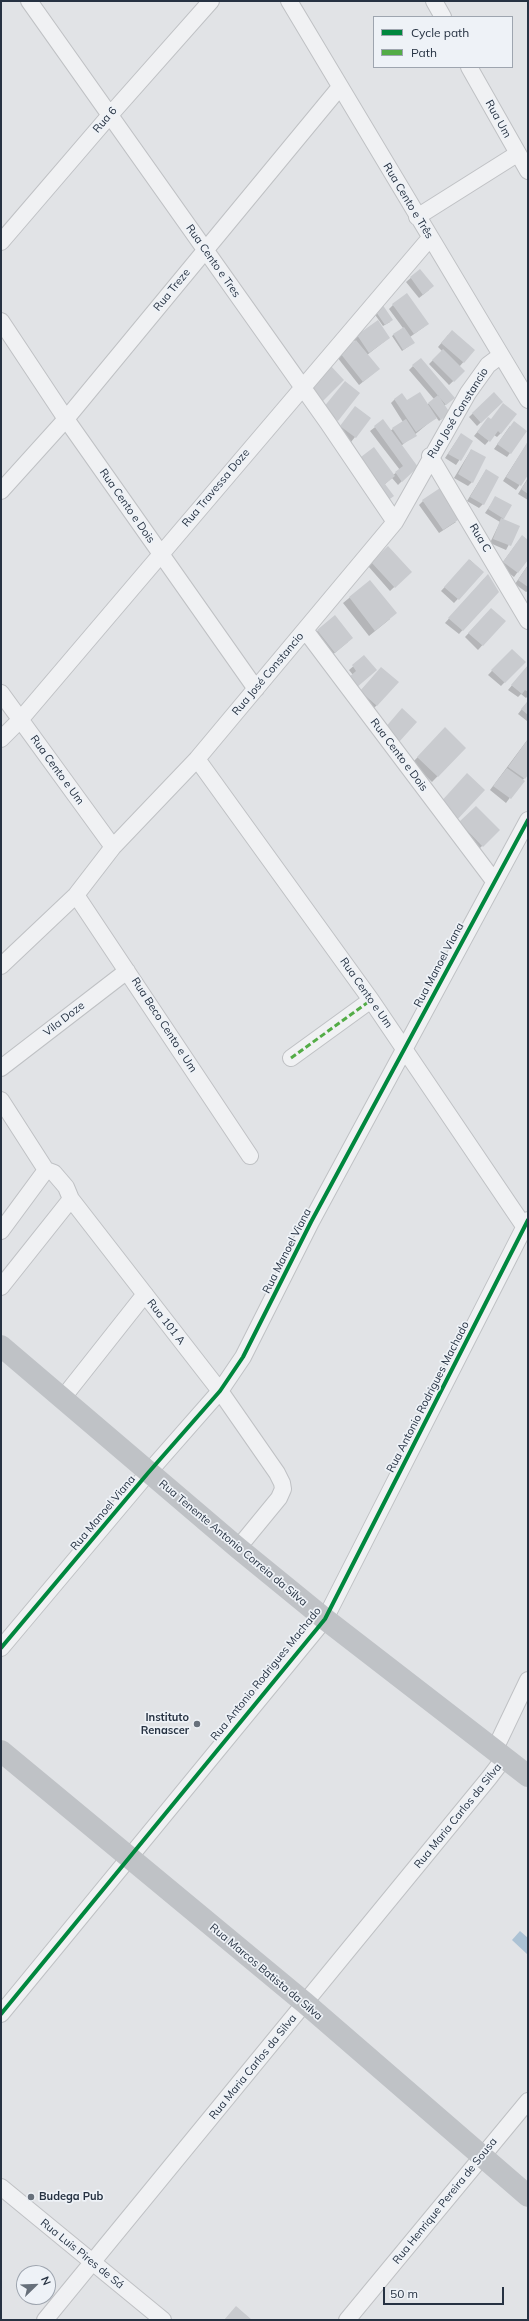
<!DOCTYPE html>
<meta charset="utf-8">
<style>
body{margin:0}
#map{position:relative;width:529px;height:2321px;overflow:hidden;background:#e1e3e6;font-family:Mulish,sans-serif}
canvas{display:block}
.frame{position:absolute;inset:0;border:2px solid #263242;pointer-events:none}
.legend{position:absolute;left:373px;top:16px;width:140px;height:52px;box-sizing:border-box;background:#eef2f7;border:1px solid #9ea5af;margin:0;padding:5px 7px;list-style:none;font-size:12px;color:#263242}
.legend li{display:flex;align-items:center;gap:8px;height:20px}
.legend b{width:20px;border:1px solid #9ea5af}
.north{position:absolute;left:16px;top:2265px;width:40px;height:40px;box-sizing:border-box;background:#eef2f7;border:1px solid #9ea5af;border-radius:50%;rotate:67deg;font-size:11px;font-weight:700;line-height:16px;text-align:center;color:#263242}
.north::after{content:'';display:block;margin:auto;width:14px;height:18px;background:#67707b;clip-path:polygon(50% 0,100% 100%,50% 72%,0 100%)}
.scale{position:absolute;left:383px;top:2287px;width:121px;height:18px;box-sizing:border-box;border:2px solid #263242;border-top:0;padding-left:5px;font-size:12px;line-height:14px;white-space:nowrap;color:#263242;-webkit-text-stroke:3px #eef2f7;paint-order:stroke}
</style>
<div id="map">
<canvas width="529" height="2321"></canvas>
<div class="frame"></div>
<ul class="legend">
<li><b style="height:5px;background:#00873e"></b>Cycle path</li>
<li><b style="height:5px;background:#53ac46"></b>Path</li>
</ul>
<div class="north">N</div>
<div class="scale">50 m</div>
</div>
<script>
const c = document.querySelector('canvas').getContext('2d');
c.lineJoin = 'round';
function fill(path, color) { c.fillStyle = color; c.fill(path, 'evenodd'); }
const poly = rows => new Path2D(rows.map(r => 'M' + r).join(''));
function stroke(path, color, width, dash) { c.strokeStyle = color; c.lineWidth = width; c.lineCap = dash ? 'butt' : 'round'; c.setLineDash(dash || []); c.stroke(path); }
function write(font, color, halo, rows, align = 'center') {
  c.font = font + ' Mulish,sans-serif'; c.lineWidth = 3.5; c.setLineDash([]); c.textBaseline = 'middle'; c.strokeStyle = halo; c.fillStyle = color; for (const [text, x, y, turn = 0] of rows) {
    c.save(); c.translate(x, y); c.rotate((+turn || 0) * Math.PI / 180); c.textAlign = isNaN(turn) ? turn : align; if (halo) c.strokeText(text, 0, 0); c.fillText(text, 0, 0); c.restore();
  }
}
fill(poly([
 [520,1931,528,1938,528,1955,512,1940]
]), '#acc2d4');
fill(poly([
 [420,270,429,290,419,298,406,282],
 [393,305,424,327,410,337,412,344,402,351,392,336,403,328,389,309],
 [371,309,390,322,383,326],
 [448,335,474,350,459,367,464,371,449,385,429,364,442,351,438,347],
 [358,336,385,341,367,355,374,373,359,385,337,357,355,342,354,340],
 [413,366,450,401,444,406,447,414,439,421,436,417,401,446,416,467,398,485,392,478,385,484,354,464,393,475,400,470,370,431,383,421,390,431,403,422,391,403,395,399,427,405,434,399,409,370],
 [494,393,502,402,477,426,469,417],
 [352,411,370,418,351,442,337,431],
 [488,419,501,433,497,437,494,435,485,445,474,436],
 [510,426,510,453,507,457,494,449],
 [461,434,472,441,456,465,445,458],
 [528,442,528,473,516,490,503,481],
 [471,450,472,482,468,486,454,478],
 [486,470,483,504,479,508,467,501],
 [528,478,528,500,518,494],
 [496,497,504,518,502,520,518,527,506,550,490,543,500,522,485,513],
 [423,501,456,522,439,533,419,505],
 [519,540,528,541,528,558,514,577,500,566],
 [388,547,410,572,390,591,368,566],
 [470,560,483,572,454,603,441,591],
 [528,565,528,591,526,592,515,584],
 [484,579,497,592,459,634,445,623],
 [370,581,390,619,369,636,343,603],
 [491,609,504,621,478,650,465,637],
 [335,616,348,642,331,656,314,634],
 [512,650,524,662,501,686,488,675],
 [364,657,375,670,353,675,349,670],
 [528,666,528,696,526,698,521,694,518,697,508,690],
 [378,672,377,705,373,709,357,695],
 [528,701,528,721,527,721,518,714],
 [445,729,465,748,432,782,412,763],
 [528,739,528,773,506,803,490,790],
 [476,807,498,830,478,850,456,827]
]), '#0003');
fill(poly([
 [420,269,434,286,423,295,410,277],
 [407,293,429,324,414,334,392,304],
 [380,301,393,320,385,325,372,306],
 [378,320,390,338,369,353,357,335],
 [404,327,415,343,403,350,393,334],
 [452,330,475,350,464,363,441,343],
 [356,340,380,369,363,382,340,353],
 [443,349,465,371,454,382,432,360],
 [421,358,455,398,446,405,412,365],
 [329,364,344,380,322,402,306,387],
 [345,381,360,393,338,421,323,408],
 [420,392,437,418,416,432,394,399,402,393,407,400],
 [494,392,503,402,481,423,472,413],
 [438,395,450,413,441,420,428,403],
 [503,403,517,414,501,434,498,431,490,442,477,432,488,417,491,419],
 [355,406,371,418,356,438,340,426],
 [383,419,418,467,402,482,395,472,403,466,374,426],
 [406,419,417,436,403,444,392,428],
 [514,421,527,431,511,454,497,444],
 [461,433,473,441,461,461,448,454],
 [528,441,528,475,521,486,506,477],
 [374,447,395,476,385,484,394,496,387,501,357,460],
 [471,449,486,457,473,483,458,474],
 [486,469,499,477,484,505,470,497],
 [528,479,528,494,521,489],
 [440,488,461,518,443,530,422,500],
 [495,496,512,505,504,519,488,509],
 [501,518,520,526,511,546,493,539],
 [522,535,528,540,528,560,518,573,503,562],
 [388,546,412,572,395,588,371,562],
 [469,559,484,572,459,600,444,587],
 [528,565,528,587,518,580],
 [488,574,499,592,463,631,448,618],
 [370,580,397,613,375,631,349,597],
 [491,608,506,621,483,646,468,633],
 [335,615,353,638,335,653,317,630],
 [512,649,526,662,505,683,491,670],
 [364,655,377,670,356,688,348,678,356,671,352,665],
 [528,665,528,692,525,690,522,694,511,685],
 [381,667,399,682,377,706,360,691],
 [528,701,528,715,521,709],
 [402,708,417,722,399,742,384,729],
 [445,727,466,748,438,777,417,757],
 [528,739,528,775,525,779,508,767],
 [507,768,525,781,511,799,493,786],
 [467,773,485,790,456,821,438,805],
 [476,806,500,830,483,847,459,822],
 [236,2306,252,2320,224,2320]
]), '#c9cbcf');
const street = poly([
 [29,1,328,423,395,522],
 [289,1,528,400],
 [434,1,443,17],
 [469,67,528,171],
 [417,217,517,154],
 [1,242,110,115,211,1],
 [1,321,66,419,256,689],
 [430,456,528,621],
 [1,491,66,419,340,87],
 [305,630,494,881],
 [1,693,113,847],
 [1,739,20,720,430,238],
 [197,759,371,1000,528,1232],
 [76,895,250,1156],
 [1,966,76,895,113,847,197,759,395,522,468,393,488,365,500,356],
 [291,1058,371,1000],
 [1,1068,127,971],
 [1,1100,46,1170,54,1173,66,1187,71,1199,220,1391,277,1473,282,1483,283,1489,279,1498,238,1548],
 [1,1231,46,1170],
 [1,1287,71,1199],
 [62,1399,145,1294],
 [1,1648,148,1473,220,1391,243,1357,311,1222,528,820],
 [495,1749,528,1680],
 [1,2014,325,1619,528,1220],
 [1,2187,163,2320],
 [45,2320,489,1778,505,1757],
 [347,2320,528,2101]
]);
stroke(street, '#bfc1c4', 18);
stroke(street, '#f0f1f3', 16);
stroke(poly([
 [1,1346,238,1548,325,1619,528,1776],
 [1,1751,305,2003,528,2196]
]), '#bfc2c6', 22);
stroke(poly([
 [291,1058,371,1000]
]), '#53ac46', 3, [6, 3]);
stroke(poly([
 [1,1648,148,1473,220,1391,243,1357,311,1222,528,820],
 [1,2014,325,1619,528,1220]
]), '#00873e', 4);
for (const [x, y, r, color] of [
 [197,1724,4,"#67707b"],
 [31,2197,4,"#67707b"]
]) { const dot = new Path2D(); dot.arc(x, y, r, 0, 2 * Math.PI); c.fillStyle = color; c.fill(dot); stroke(dot, '#eef2f7', 1.5); }
write('11px', '#263242', '#eef2f7', [
 ["Rua Um",498,119,61],
 ["Rua 6",105,120,-49],
 ["Rua Cento e Três",408,201,59],
 ["Rua Cento e Tres",213,261,55],
 ["Rua Treze",172,290,-51],
 ["Rua José Constancio",458,413,-58],
 ["Rua Travessa Doze",216,488,-50],
 ["Rua Cento e Dois",127,506,55],
 ["Rua C",480,538,59],
 ["Rua José Constancio",268,674,-50],
 ["Rua Cento e Dois",399,755,53],
 ["Rua Cento e Um",57,770,54],
 ["Rua Manoel Viana",439,965,-62],
 ["Rua Cento e Um",366,993,55],
 ["Vila Doze",64,1019,-38],
 ["Rua Beco Cento e Um",164,1025,57],
 ["Rua Manoel Viana",287,1251,-63],
 ["Rua 101 A",166,1322,52],
 ["Rua Antonio Rodrigues Machado",428,1397,-63],
 ["Rua Manoel Viana",103,1513,-50],
 ["Rua Tenente Antonio Correia da Silva",233,1543,40],
 ["Rua Antonio Rodrigues Machado",266,1674,-51],
 ["Rua Maria Carlos da Silva",458,1816,-51],
 ["Rua Marcos Batista da Silva",266,1972,40],
 ["Rua Maria Carlos da Silva",253,2067,-51],
 ["Rua Henrique Pereira de Sousa",445,2201,-51],
 ["Rua Luis Pires de Sá",82,2254,39]
]);
write('bold 11px', '#263242', '#eef2f7', [
 ["Instituto",189,1718],
 ["Renascer",189,1731],
 ["Budega Pub",39,2197,"left"]
], 'right');
</script>
